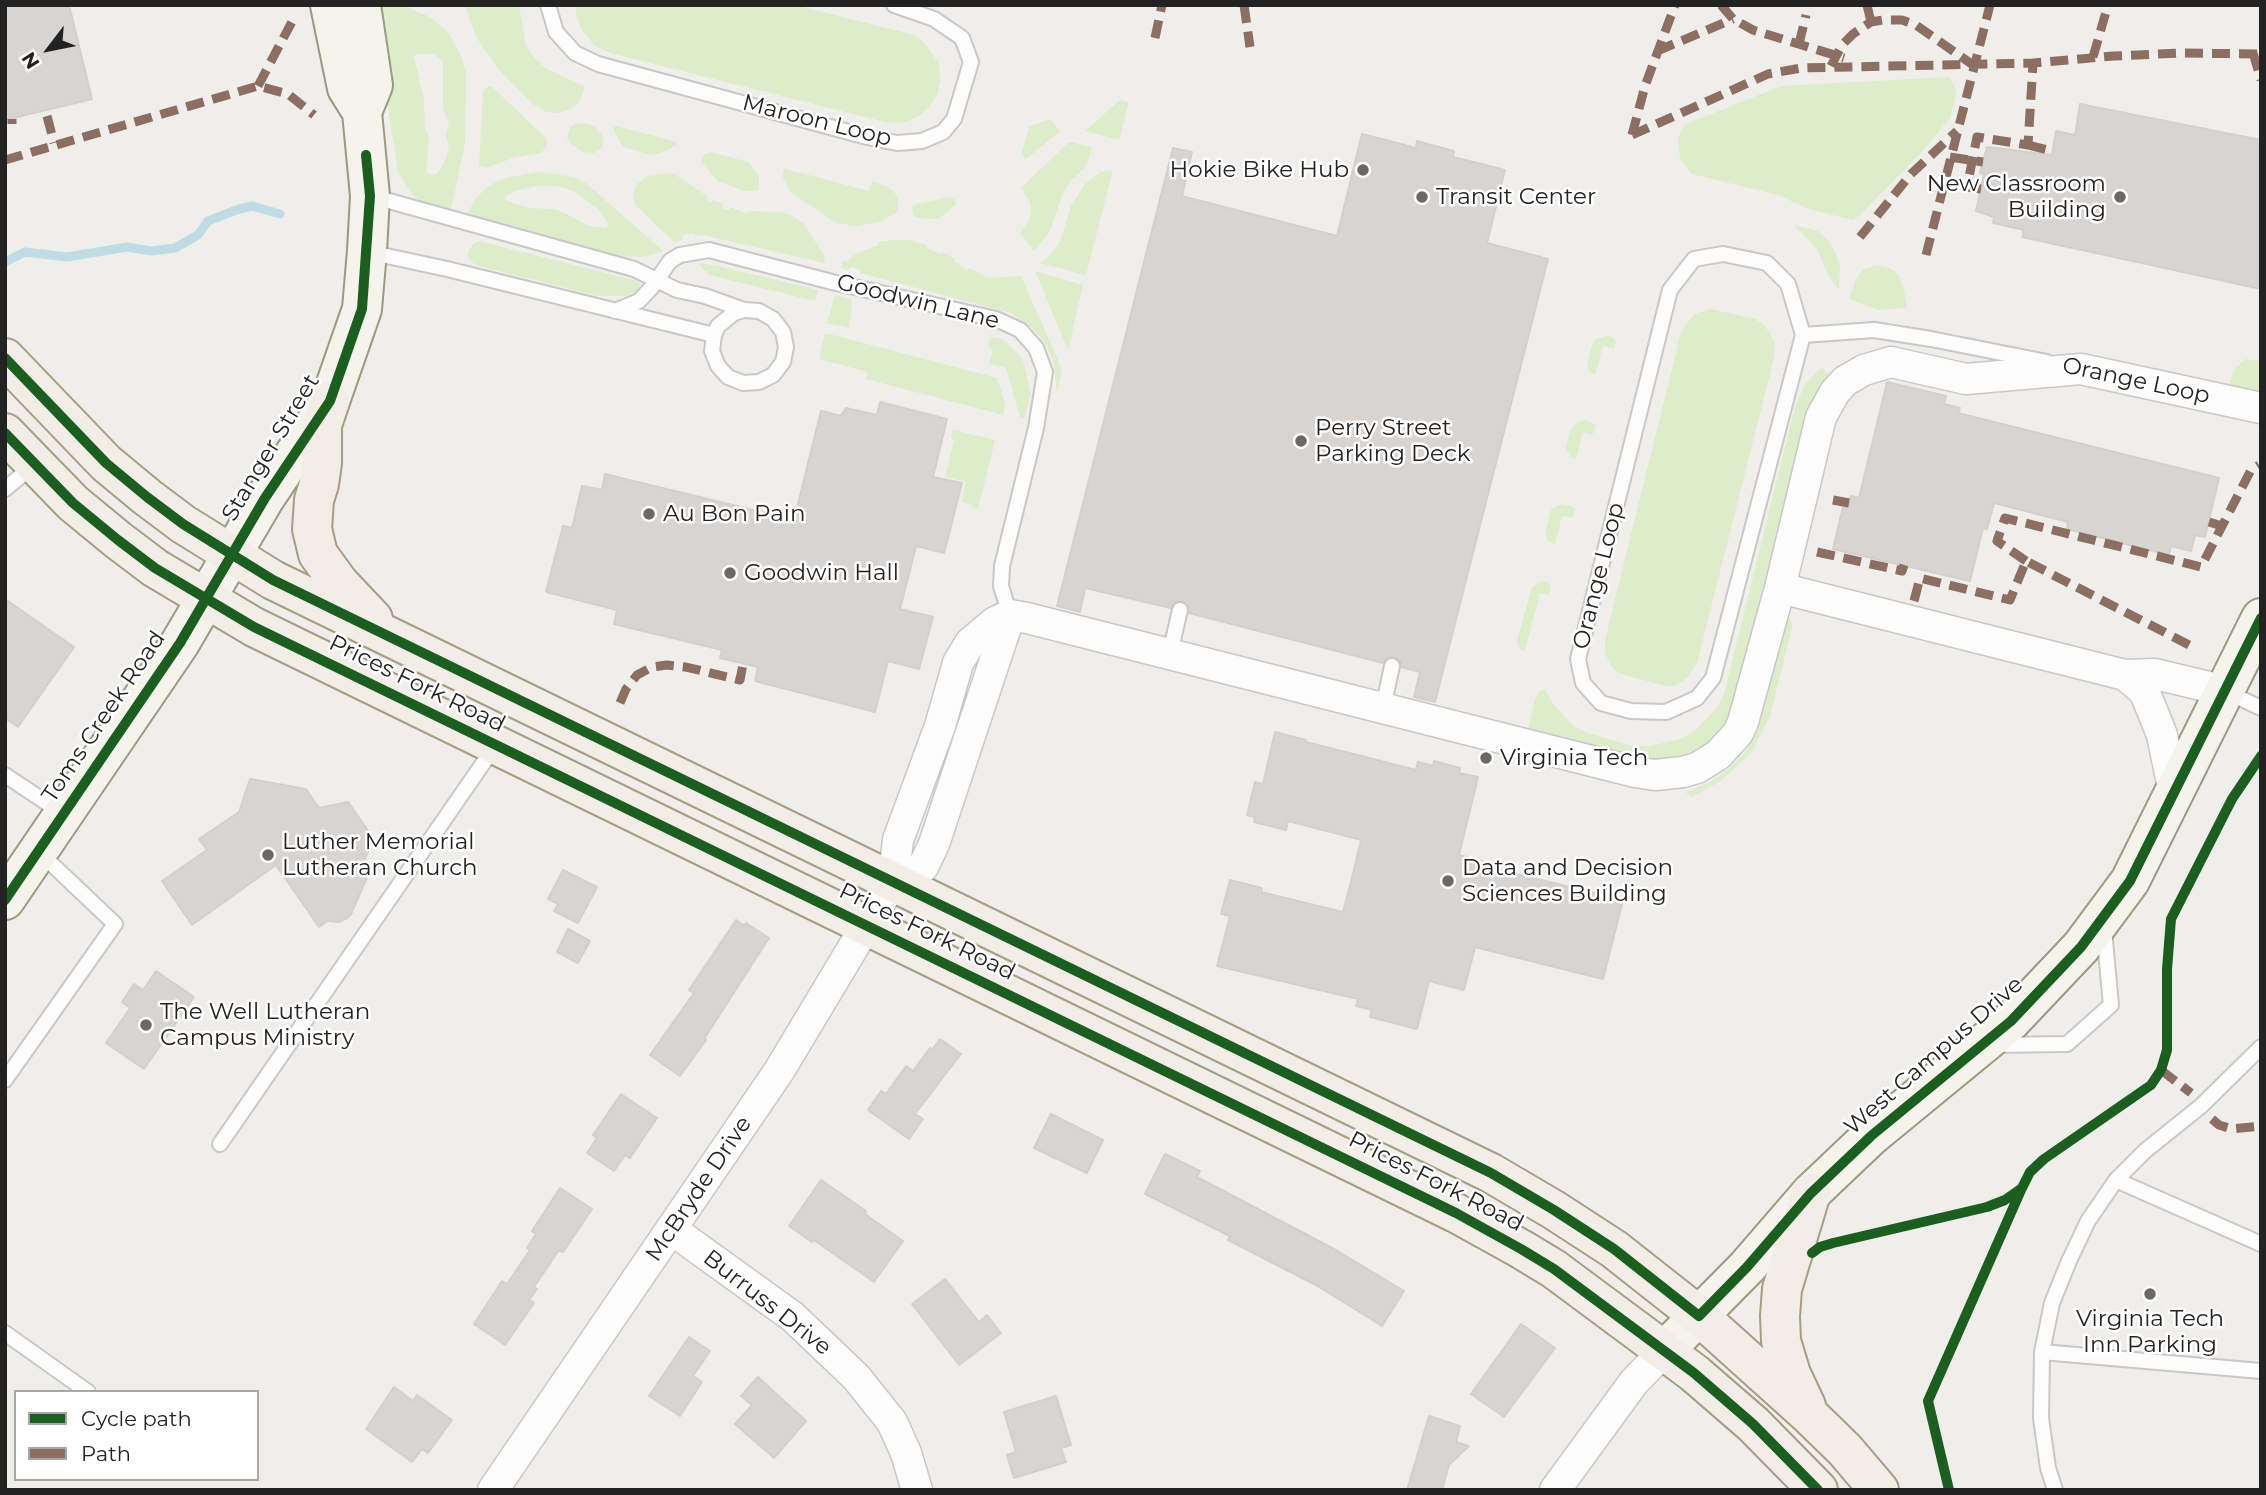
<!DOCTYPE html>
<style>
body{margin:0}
#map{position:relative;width:2266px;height:1495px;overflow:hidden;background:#f0eeeb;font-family:Montserrat,sans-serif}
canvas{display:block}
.frame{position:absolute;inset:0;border:7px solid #222;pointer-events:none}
.legend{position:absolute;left:14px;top:1390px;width:245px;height:91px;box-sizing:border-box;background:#fff;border:2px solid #a7a7a7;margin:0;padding:9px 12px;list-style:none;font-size:21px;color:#222}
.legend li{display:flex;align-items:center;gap:14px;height:35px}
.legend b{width:35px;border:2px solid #a7a7a7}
.north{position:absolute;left:14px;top:14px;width:70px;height:70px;-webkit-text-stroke:5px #fff;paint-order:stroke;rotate:238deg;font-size:19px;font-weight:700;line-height:28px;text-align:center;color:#222}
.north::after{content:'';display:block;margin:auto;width:24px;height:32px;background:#222;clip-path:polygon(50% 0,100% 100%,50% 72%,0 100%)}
</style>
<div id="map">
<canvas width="2266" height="1495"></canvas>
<div class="frame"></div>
<ul class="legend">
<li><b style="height:9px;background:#1b5e20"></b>Cycle path</li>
<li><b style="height:9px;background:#8d6e63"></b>Path</li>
</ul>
<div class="north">N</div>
</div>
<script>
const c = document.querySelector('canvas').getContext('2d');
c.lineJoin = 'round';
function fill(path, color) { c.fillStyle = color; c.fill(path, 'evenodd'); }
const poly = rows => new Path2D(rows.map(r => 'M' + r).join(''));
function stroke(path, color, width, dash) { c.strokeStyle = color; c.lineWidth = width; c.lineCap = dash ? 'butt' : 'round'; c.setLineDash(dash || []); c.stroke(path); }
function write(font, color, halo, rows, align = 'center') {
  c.font = font + ' Montserrat,sans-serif'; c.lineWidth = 5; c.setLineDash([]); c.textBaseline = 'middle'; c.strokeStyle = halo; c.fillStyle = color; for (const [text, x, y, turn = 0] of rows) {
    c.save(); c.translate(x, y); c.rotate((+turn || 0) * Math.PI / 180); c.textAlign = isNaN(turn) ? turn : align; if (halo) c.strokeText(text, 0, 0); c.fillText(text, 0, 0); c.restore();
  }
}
fill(poly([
 [372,5,402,5,430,17,447,31,460,53,466,73,465,143,450,214,426,205,413,195,398,172],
 [416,54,433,54,443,61,443,109,449,123,446,136,449,147,446,158,438,173,433,175,426,173,429,136,425,130,424,100,414,57],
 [465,5,519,5,526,45,534,58,546,68,585,87,579,103,570,110,558,113,546,112,534,105,499,70,476,37],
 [576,5,796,5,914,35,922,40,939,63,940,81,937,95,929,107,919,116,907,122,894,123,877,120,610,53,595,46,581,29,576,15],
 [1949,77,1957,92,1950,118,1921,153,1859,216,1852,220,1806,208,1778,195,1692,174,1680,159,1678,138,1684,125,1781,86],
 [491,86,546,138,547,145,544,150,540,153,513,158,486,168,479,166,483,90],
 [1120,100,1129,102,1119,140,1085,131],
 [1050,119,1060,131,1025,160,1022,152,1029,127],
 [584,123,595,127,601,134,604,141,601,149,594,153,583,152,570,143,567,138,570,127,574,124],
 [616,126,674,141,677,144,669,150,651,155,623,147,614,131,614,127],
 [1069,142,1092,147,1086,166,1072,180,1063,193,1049,233,1034,251,1020,233,1030,219,1031,210,1030,202,1021,188],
 [711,152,748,162,759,176,759,188,756,191,744,191,718,181,701,162,705,154],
 [786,166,786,169,869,191,872,181,888,187,895,193,898,199,898,207,896,213,880,222,856,226,836,223,789,191,783,178,783,171],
 [1113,170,1086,275,1039,263,1047,258,1060,242,1071,206,1085,184,1100,172],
 [537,172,575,177,586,183,663,251,643,257,621,256,466,217,475,199,486,188,501,179],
 [541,185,559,186,575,192,598,209,609,224,606,228,588,226,567,214,554,209,529,208,505,200,505,197,515,191],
 [673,173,707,196,706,199,711,202,713,200,723,204,722,208,729,210,730,207,747,214,749,211,780,212,791,215,804,224,825,257,824,263,702,235,695,236,694,233,683,235,683,239,675,243,635,205,633,194,636,185,647,176],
 [951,197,955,200,956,205,938,219,918,218,913,215,912,207,916,204],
 [1794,225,1818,231,1831,243,1840,264,1839,290,1828,275,1817,249],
 [892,240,908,240,927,245,927,248,941,254,943,252,955,259,954,261,967,270,969,268,988,278,1021,276,1058,360,1062,373,1057,392,1053,360,1044,342,1033,329,1011,313,860,273,861,270,850,267,849,271,841,268,843,261,847,261,854,255,878,245,878,242],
 [479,241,637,281,640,286,636,291,626,296,598,296,475,265,468,257,468,251,474,243],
 [698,263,718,266,818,290,815,301,709,275],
 [1876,265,1890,268,1899,275,1904,290,1907,308,1879,310,1849,299,1856,279,1863,270],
 [1035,271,1083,285,1068,350],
 [835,295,851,299,852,303,849,328,827,323],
 [1711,309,1756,319,1765,326,1775,342,1774,358,1697,663,1687,678,1674,686,1665,686,1618,673,1610,664,1605,653,1605,640,1681,332,1694,314],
 [825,333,997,378,1005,403,1003,415,866,379,868,372,819,359],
 [1606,336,1612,337,1616,342,1614,349,1603,346,1595,375,1589,371,1587,365,1593,342,1595,339],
 [994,337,1004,340,1022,357,1031,394,1024,419,1020,417,1006,368,989,364,993,349,988,347,990,339],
 [2245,359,2261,361,2261,391,2229,384,2233,371],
 [1822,367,1832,378,1772,571,1765,579,1732,706,1721,732,1706,747,1677,761,1646,762,1527,733,1535,699,1539,691,1545,689,1553,704,1574,726,1587,733,1633,746,1651,746,1683,738,1696,730,1717,707,1724,694,1795,407,1805,384],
 [1586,420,1596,425,1593,434,1583,432,1576,459,1571,458,1566,449,1570,430,1577,422],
 [953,430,995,440,978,509,972,508,972,505,962,502,966,482,945,477,954,440,951,439],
 [1561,504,1572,506,1575,509,1573,518,1562,516,1555,544,1547,541,1545,533,1551,510],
 [1542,581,1547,582,1551,587,1550,595,1540,593,1525,651,1520,649,1517,641,1532,587],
 [1789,618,1793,624,1770,716,1752,752,1722,780,1691,798,1686,792,1710,782,1729,769,1745,753,1756,734,1785,623]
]), '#ddeccb');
stroke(poly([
 [5,262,25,252,67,257,127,247,151,251,175,248,198,235,208,221,239,209,252,206,280,214]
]), '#bfdbe3', 9);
const building = poly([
 [5,5,69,5,92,99,5,120,5,5],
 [2080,104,2261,140,2261,289,2022,237,2024,230,1993,223,1994,217,1976,211,1984,174,1980,173,1987,147,2052,155,2056,131,2075,135,2080,104],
 [1362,134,1416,148,1417,141,1435,146,1454,151,1453,157,1505,170,1487,243,1548,259,1435,702,1414,697,1420,672,1401,667,1401,662,1395,657,1388,657,1383,663,1189,613,1189,607,1183,601,1177,601,1171,608,1085,588,1080,612,1057,606,1173,148,1192,152,1182,196,1337,236,1362,134],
 [1887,382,1946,396,1944,404,1960,408,1958,413,2219,478,2205,537,2195,535,2191,551,2171,546,2169,555,2067,529,2068,522,1994,503,1987,529,1983,528,1970,581,1833,549,1843,507,1848,508,1851,496,1859,498,1887,382],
 [880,402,947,419,933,477,962,483,944,553,916,546,900,609,933,617,919,669,888,661,875,712,755,681,758,667,720,658,722,650,614,624,617,610,546,592,563,526,572,528,582,486,602,490,605,474,794,520,821,411,841,416,846,408,877,415,880,402],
 [5,599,74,647,18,727,5,718,5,599],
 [1275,732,1306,740,1306,742,1416,770,1418,762,1433,766,1434,761,1460,768,1459,773,1478,777,1459,855,1485,862,1484,866,1623,900,1603,979,1475,947,1464,990,1429,981,1417,1029,1370,1017,1372,1010,1356,1006,1358,999,1217,966,1230,916,1221,914,1230,880,1262,888,1261,892,1343,912,1353,874,1361,840,1288,821,1286,830,1254,822,1255,817,1247,815,1255,782,1263,784,1275,732],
 [250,779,306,789,319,808,348,802,374,839,360,870,369,873,351,914,347,918,339,922,327,921,319,927,276,865,192,925,162,881,207,850,199,839,239,812,250,779],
 [563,870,597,887,578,923,554,911,558,904,548,899,563,870],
 [736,920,745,926,746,923,769,938,704,1039,706,1040,680,1076,650,1055,694,993,689,990,736,920],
 [568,929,590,941,578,963,557,952,568,929],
 [156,971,194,997,144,1069,106,1043,130,1008,122,1002,134,984,143,990,156,971],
 [940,1039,961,1054,915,1114,923,1119,909,1139,868,1110,881,1091,886,1094,906,1066,913,1071,930,1048,932,1050,940,1039],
 [621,1094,657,1118,630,1158,625,1155,614,1171,587,1153,597,1138,593,1135,621,1094],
 [1051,1114,1103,1140,1087,1173,1034,1148,1051,1114],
 [1165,1154,1200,1171,1197,1177,1334,1249,1404,1291,1382,1326,1316,1285,1228,1240,1230,1236,1145,1194,1165,1154],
 [821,1180,866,1211,865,1214,903,1241,874,1282,814,1240,812,1242,789,1226,821,1180],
 [560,1188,592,1209,563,1252,559,1250,534,1287,537,1289,529,1300,534,1303,505,1345,474,1324,502,1281,507,1284,530,1250,527,1248,536,1234,532,1231,560,1188],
 [945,1279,979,1322,987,1315,1001,1333,959,1365,912,1304,945,1279],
 [1521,1324,1555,1348,1504,1417,1471,1394,1521,1324],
 [689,1337,710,1351,693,1376,702,1382,680,1416,649,1396,689,1337],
 [758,1377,806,1421,774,1458,735,1424,752,1405,741,1396,758,1377],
 [394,1387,413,1401,417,1395,452,1420,428,1453,422,1449,412,1462,366,1429,394,1387],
 [1056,1396,1071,1445,1061,1448,1066,1462,1014,1478,1007,1455,1016,1452,1004,1412,1056,1396],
 [1429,1416,1460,1426,1456,1442,1469,1446,1449,1465,1442,1490,1407,1490,1429,1416]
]);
fill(building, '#d7d4d2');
stroke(building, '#d3d0cc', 2);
const lane = poly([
 [548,5,556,32,575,53,598,64,867,137,897,143,922,141,943,132,954,119,971,62,962,38,934,19,894,5],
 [371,196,634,269,677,290,705,296,744,310,759,311,773,319,783,332,786,347,783,362,773,375,759,382,743,383,728,377,718,366,712,351,714,335,718,326,734,313,744,310],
 [368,252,447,269,714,335],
 [1723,254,1767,263,1788,284,1803,335,1713,678,1697,698,1666,712,1631,711,1601,703,1583,683,1578,659,1670,290,1694,259,1723,254],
 [615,311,639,301,652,287,670,261,680,255,709,250,832,282,996,319,1020,330,1036,348,1045,372,1036,428,1002,566,1001,586,1010,615],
 [1803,335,1874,330,1931,339,2047,362],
 [5,489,34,465],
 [1170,653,1180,610],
 [2227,692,2261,708],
 [1383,708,1392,666],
 [5,775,62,813],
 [1993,1045,2067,1044,2111,1005,2104,930],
 [5,1080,115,924,39,852],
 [220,1144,495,746],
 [2116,1180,2261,1244],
 [5,1333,88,1392],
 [2042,1352,2261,1371],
 [2055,1490,2048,1468,2041,1418,2042,1352,2052,1303,2069,1261,2088,1221,2116,1180,2145,1151,2201,1106,2261,1047]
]);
const street = poly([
 [1780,588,2125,675,2155,674,2226,691],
 [2125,675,2144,691,2152,710,2162,735,2174,793],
 [893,881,923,867,934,844,1010,615],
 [671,1229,793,1317,856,1377,892,1422,906,1453,917,1490],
 [493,1490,779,1071,893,881,898,840,940,726,958,663,970,643,995,622,1010,615,1027,618,1635,772,1655,775,1683,772,1697,768,1718,755,1738,733,1743,722,1780,588,1821,417,1835,392,1845,381,1864,370,1891,362,1966,379,2081,369,2261,408],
 [1555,1490,1634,1382,1665,1350]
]);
const secondary = poly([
 [330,5,347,88,362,112],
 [5,900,180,643,265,498,330,401,362,309,367,251,370,196,362,112,373,85,361,5],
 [1665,1350,1747,1267,1811,1193,1871,1136,2011,1021,2081,947,2130,881,2261,618]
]);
const primary = poly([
 [5,358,106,463,147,497,183,524,273,580,1491,1173,1554,1210,1614,1249,1699,1316,1809,1415,1845,1450,1879,1490],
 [330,401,322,425,322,463,319,484,314,500,312,529,318,554,339,583,373,619],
 [5,433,73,503,118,540,155,568,254,627,1456,1213,1521,1249,1554,1269,1694,1373,1753,1424,1818,1490],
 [1806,1406,1791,1374,1781,1341,1780,1316,1782,1289,1811,1193]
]);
stroke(lane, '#c9c8c7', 18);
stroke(street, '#c9c8c7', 33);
stroke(secondary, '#999a82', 42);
stroke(primary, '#a79c86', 42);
stroke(lane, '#fdfcfc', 14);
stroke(street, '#fdfcfc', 30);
stroke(secondary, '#f4f4ed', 38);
stroke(primary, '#f3ede7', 38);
stroke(poly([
 [1244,5,1250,47],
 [1721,5,1733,19,1753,30,1844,58],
 [1867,5,1871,22],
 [1155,38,1162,5],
 [1799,44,1806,15],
 [1657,51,1733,19],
 [2253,53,2261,80],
 [2093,57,2108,5],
 [1831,66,1842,45,1853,34,1871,22,1883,20,1902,20,1916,25,1973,65],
 [258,86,295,16],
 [47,116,54,143],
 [12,119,12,124],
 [1632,135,1768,74,1801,68,2033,63,2114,56,2180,53,2261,54],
 [1632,135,1645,86,1675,5],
 [2028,145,2052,151],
 [1950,157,1983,162],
 [5,160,258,86,288,94,314,115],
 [1981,189,1967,187,1977,137,2028,145,2033,63],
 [1860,237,1911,174,1957,131],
 [1926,255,1990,5],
 [1833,500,1849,503],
 [2209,522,2222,526],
 [1817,552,1902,571,1904,565],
 [2026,561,1997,541,2005,518,2201,567,2251,470,2259,465],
 [1914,601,1920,578,2010,600,2026,561,2195,648],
 [620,703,626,689,637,675,652,667,667,665,686,667,740,680,743,664],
 [2161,1070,2191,1093],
 [2212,1119,2219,1125,2232,1129,2261,1126]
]), '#8d6e63', 9, [18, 9]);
stroke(poly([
 [5,358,106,463,147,497,183,524,273,580,1491,1173,1554,1210,1614,1249,1699,1316,1747,1267,1811,1193,1871,1136,2011,1021,2081,947,2130,881,2261,618],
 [5,433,73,503,118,540,155,568,254,627,1456,1213,1521,1249,1554,1269,1694,1373,1753,1424,1818,1490],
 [5,900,180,643,265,498,330,401,362,309,370,196,366,155],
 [1812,1253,1820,1247,1833,1243,1987,1207,2005,1200,2022,1188,2030,1172,2044,1159,2151,1085,2161,1070,2167,1050,2167,969,2171,919,2232,799,2261,756],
 [1949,1490,1928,1401,2021,1190]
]), '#1b5e20', 10);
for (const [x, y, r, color] of [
 [1363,170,7,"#6a6968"],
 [1422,197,7,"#6a6968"],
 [2120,197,7,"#6a6968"],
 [1301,441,7,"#6a6968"],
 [649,514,7,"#6a6968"],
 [730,573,7,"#6a6968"],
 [1486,758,7,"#6a6968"],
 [268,855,7,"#6a6968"],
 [1448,881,7,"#6a6968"],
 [146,1025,7,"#6a6968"],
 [2150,1294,7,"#6a6968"]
]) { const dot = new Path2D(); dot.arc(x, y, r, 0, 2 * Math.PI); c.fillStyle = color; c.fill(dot); stroke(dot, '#fff', 2.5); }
write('23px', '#222', '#fff', [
 ["Maroon Loop",817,121,14],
 ["Goodwin Lane",918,302,14],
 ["Orange Loop",2136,381,12],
 ["Stanger Street",271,448,-59],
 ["Orange Loop",1599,576,-76],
 ["Prices Fork Road",417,684,26],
 ["Toms Creek Road",104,717,-56],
 ["Prices Fork Road",927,932,26],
 ["West Campus Drive",1934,1056,-41],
 ["Prices Fork Road",1436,1182,27],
 ["McBryde Drive",699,1189,-56],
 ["Burruss Drive",767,1303,38]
]);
write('23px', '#222', '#fff', [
 ["Hokie Bike Hub",1349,170,"right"],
 ["New Classroom",2106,184,"right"],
 ["Building",2106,210,"right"],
 ["Transit Center",1436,197],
 ["Perry Street",1315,428],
 ["Parking Deck",1315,454],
 ["Au Bon Pain",663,514],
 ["Goodwin Hall",744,573],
 ["Virginia Tech",1500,758],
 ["Luther Memorial",282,842],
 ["Lutheran Church",282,868],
 ["Data and Decision",1462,868],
 ["Sciences Building",1462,894],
 ["The Well Lutheran",160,1012],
 ["Campus Ministry",160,1038],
 ["Virginia Tech",2150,1319,"center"],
 ["Inn Parking",2150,1345,"center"]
], 'left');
</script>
